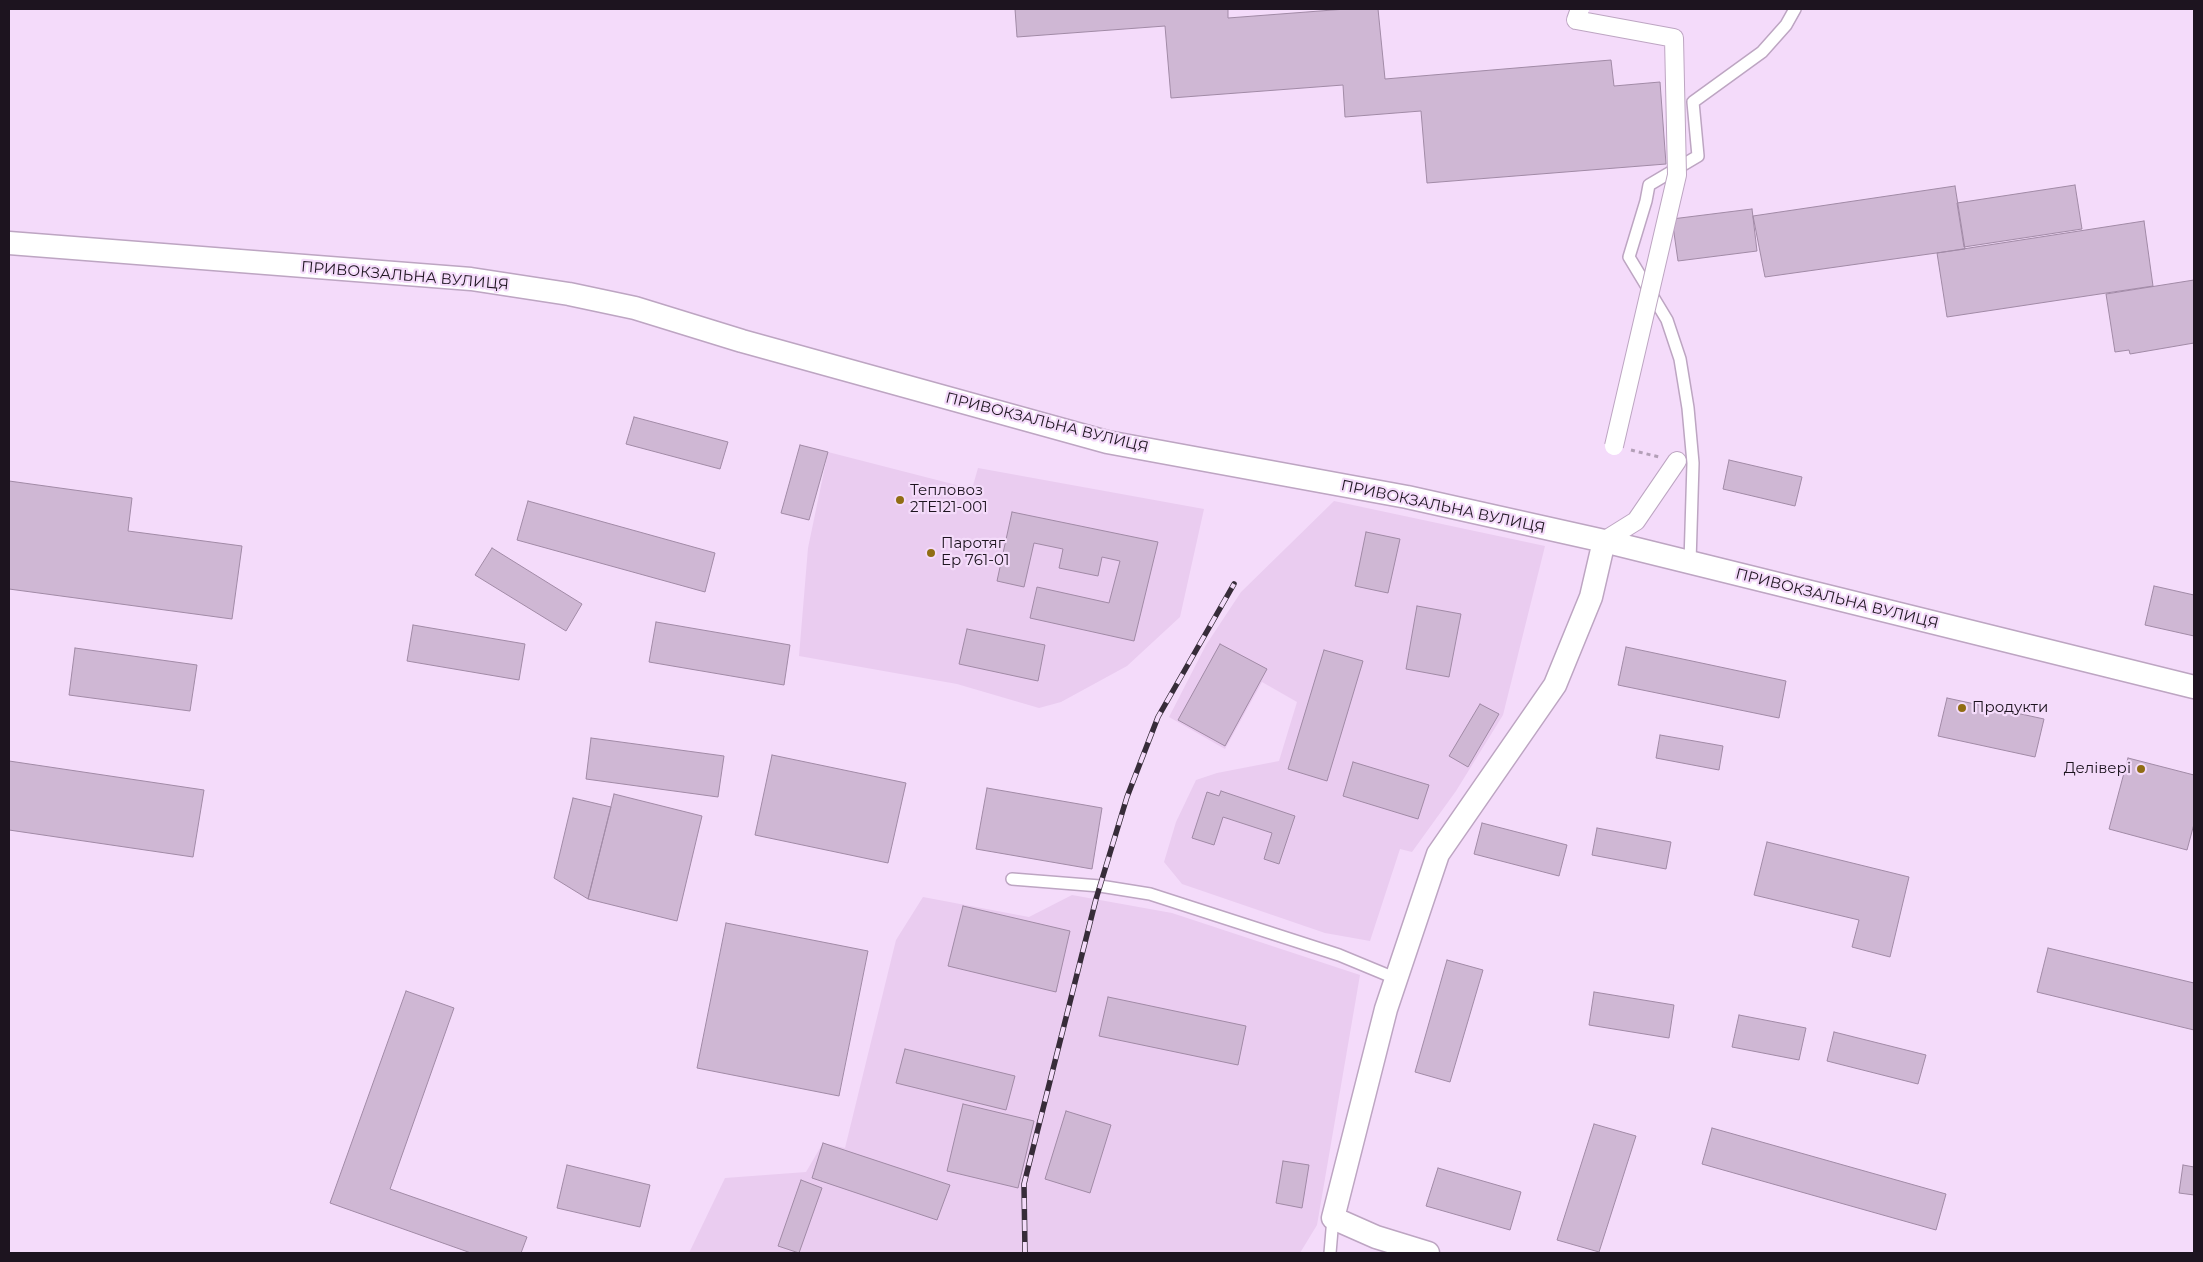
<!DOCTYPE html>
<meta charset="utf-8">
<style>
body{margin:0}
#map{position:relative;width:2203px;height:1262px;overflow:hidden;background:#f4dbfa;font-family:Montserrat,sans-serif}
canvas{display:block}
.frame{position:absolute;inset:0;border:10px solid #1d141f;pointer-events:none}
</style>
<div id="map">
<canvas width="2203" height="1262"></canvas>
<div class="frame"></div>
</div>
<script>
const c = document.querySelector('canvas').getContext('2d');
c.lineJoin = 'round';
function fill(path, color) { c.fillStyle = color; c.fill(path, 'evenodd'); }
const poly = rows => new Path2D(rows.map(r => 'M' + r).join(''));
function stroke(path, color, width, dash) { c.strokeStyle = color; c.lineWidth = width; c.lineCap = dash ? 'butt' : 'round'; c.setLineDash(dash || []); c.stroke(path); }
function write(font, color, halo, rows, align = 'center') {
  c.font = font + ' Montserrat,sans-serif'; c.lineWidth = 4.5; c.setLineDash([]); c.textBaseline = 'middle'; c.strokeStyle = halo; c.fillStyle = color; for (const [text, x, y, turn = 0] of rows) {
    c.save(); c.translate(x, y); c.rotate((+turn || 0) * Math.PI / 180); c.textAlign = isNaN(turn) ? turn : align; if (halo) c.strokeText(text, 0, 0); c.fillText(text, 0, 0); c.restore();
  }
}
fill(poly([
 [828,452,972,489,978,468,1204,509,1180,617,1127,666,1061,702,1039,708,957,684,799,656,808,548],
 [1334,501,1545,546,1503,715,1456,791,1412,852,1400,849,1370,941,1325,933,1182,884,1164,862,1176,822,1196,780,1217,773,1279,761,1297,702,1262,682,1225,749,1169,717,1206,645,1241,592],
 [1072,895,1172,913,1360,975,1317,1225,1300,1253,689,1253,725,1178,806,1172,823,1143,845,1148,896,940,923,897,1029,917]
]), '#eaccf0');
const building = poly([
 [1015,9,1228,9,1228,18,1346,9,1378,9,1385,79,1611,60,1614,86,1660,82,1666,164,1427,183,1421,111,1345,117,1343,85,1171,98,1165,26,1017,37,1015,9],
 [2075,185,2082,229,1964,247,1957,203,2075,185],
 [1955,186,1965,249,1765,277,1753,216,1955,186],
 [1752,209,1757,251,1678,261,1672,219,1752,209],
 [2144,221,2153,286,1947,317,1937,253,2144,221],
 [2194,280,2194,343,2130,354,2129,350,2115,352,2106,294,2194,280],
 [634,417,728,442,720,469,626,444,634,417],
 [800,445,828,452,809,520,781,513,800,445],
 [1729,460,1802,477,1795,506,1723,489,1729,460],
 [9,481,132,498,128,531,242,546,232,619,9,589,9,481],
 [528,501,715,553,705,592,517,540,528,501],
 [1012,512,1158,542,1134,641,1030,618,1037,587,1109,603,1120,561,1102,557,1098,576,1059,568,1063,549,1034,543,1024,587,997,581,1012,512],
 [1366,532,1400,539,1388,593,1355,586,1366,532],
 [492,548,582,604,566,631,475,575,492,548],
 [2154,586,2194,595,2194,636,2145,625,2154,586],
 [1417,606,1461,614,1449,677,1406,669,1417,606],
 [656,622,790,645,784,685,649,662,656,622],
 [413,625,525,644,519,680,407,661,413,625],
 [967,629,1045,645,1038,681,959,664,967,629],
 [1220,644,1267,669,1225,746,1178,720,1220,644],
 [1626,647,1786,681,1779,718,1618,685,1626,647],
 [75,648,197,665,190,711,69,695,75,648],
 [1324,650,1363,661,1327,781,1288,769,1324,650],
 [1947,698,2044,719,2035,757,1938,736,1947,698],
 [1480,704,1499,714,1468,767,1449,756,1480,704],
 [1660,735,1723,746,1719,770,1656,758,1660,735],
 [591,738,724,756,718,797,586,779,591,738],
 [772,755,906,783,888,863,755,835,772,755],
 [2128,758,2194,775,2194,824,2187,850,2109,829,2128,758],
 [9,761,204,790,193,857,9,830,9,761],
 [1353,762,1429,785,1418,819,1343,796,1353,762],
 [987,788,1102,808,1092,869,976,849,987,788],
 [1221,791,1295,816,1279,864,1264,859,1272,833,1223,817,1214,845,1192,838,1207,792,1219,796,1221,791],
 [614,794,702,816,677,921,588,899,614,794],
 [573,798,611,807,588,899,554,878,573,798],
 [1482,823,1567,845,1559,876,1474,854,1482,823],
 [1597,828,1671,842,1666,869,1592,855,1597,828],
 [1767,842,1909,877,1890,957,1852,947,1859,920,1754,895,1767,842],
 [963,906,1070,931,1056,992,948,966,963,906],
 [726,923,868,951,839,1096,697,1068,726,923],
 [2048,948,2194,983,2194,1030,2037,992,2048,948],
 [1447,960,1483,970,1450,1082,1415,1072,1447,960],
 [406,991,454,1008,390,1189,527,1237,521,1253,471,1253,330,1203,406,991],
 [1594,992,1674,1005,1669,1038,1589,1025,1594,992],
 [1108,997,1246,1026,1238,1065,1099,1036,1108,997],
 [1739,1015,1806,1028,1799,1060,1732,1047,1739,1015],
 [1834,1032,1926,1055,1918,1084,1827,1061,1834,1032],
 [905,1049,1015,1076,1006,1110,896,1083,905,1049],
 [963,1104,1034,1121,1018,1188,947,1171,963,1104],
 [1066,1111,1111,1125,1090,1193,1045,1179,1066,1111],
 [1594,1124,1636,1136,1599,1252,1557,1240,1594,1124],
 [1712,1128,1946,1194,1936,1230,1702,1164,1712,1128],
 [823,1143,950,1185,937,1220,812,1178,823,1143],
 [1283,1161,1309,1165,1302,1208,1276,1203,1283,1161],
 [567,1165,650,1185,640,1227,557,1208,567,1165],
 [2183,1165,2194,1167,2194,1195,2179,1193,2183,1165],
 [1438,1168,1521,1192,1510,1230,1426,1206,1438,1168],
 [801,1180,822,1188,799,1253,778,1246,801,1180]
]);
fill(building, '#cfb7d4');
stroke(building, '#a18aa6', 1);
const service = poly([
 [1690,562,1693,463,1688,408,1680,359,1667,320,1629,257,1646,201,1649,185,1698,156,1693,102,1762,52,1786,25,1795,9],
 [1012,879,1100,886,1150,894,1339,955,1397,979],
 [1330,1253,1333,1218]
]);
const pedestrian = poly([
 [1604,541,1636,521,1677,461]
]);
const minor = poly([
 [9,243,471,279,569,294,635,308,742,341,1107,442,1407,497,1604,541,2194,687],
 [1428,1253,1376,1237,1333,1218,1386,1009,1438,854,1555,685,1591,597,1604,541]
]);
stroke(service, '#bda5c2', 14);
stroke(pedestrian, '#bda5c2', 20);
stroke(minor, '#bda5c2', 25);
stroke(poly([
 [1631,450,1659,457]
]), '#b39fb7', 3, [4, 4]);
stroke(service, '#fff', 11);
stroke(pedestrian, '#fff', 18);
stroke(minor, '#fff', 22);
const rail = poly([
 [1025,1253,1024,1184,1096,899,1127,797,1158,717,1234,584]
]);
stroke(rail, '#372c39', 5.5);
stroke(rail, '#f4dbfa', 4, [11]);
const pedestrianBridge = poly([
 [1580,9,1576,20,1674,38,1677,175,1614,446]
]);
stroke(pedestrianBridge, '#bda5c2', 20, []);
stroke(pedestrianBridge, '#fff', 18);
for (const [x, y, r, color] of [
 [900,500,5,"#906d13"],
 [931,553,5,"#906d13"],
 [1962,708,5,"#906d13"],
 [2141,769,5,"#906d13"]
]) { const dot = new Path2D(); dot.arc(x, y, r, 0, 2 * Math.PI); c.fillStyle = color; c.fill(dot); stroke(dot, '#f4dbfa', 2); }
write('15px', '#1d141f', '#f4dbfa', [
 ["ПРИВОКЗАЛЬНА ВУЛИЦЯ",405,276,5],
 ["ПРИВОКЗАЛЬНА ВУЛИЦЯ",1047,423,14],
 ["ПРИВОКЗАЛЬНА ВУЛИЦЯ",1443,507,12],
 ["ПРИВОКЗАЛЬНА ВУЛИЦЯ",1837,599,14]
]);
write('15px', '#1d141f', '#f4dbfa', [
 ["Тепловоз",910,491],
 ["2ТЕ121-001",910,508],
 ["Паротяг",941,544],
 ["Ер 761-01",941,561],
 ["Продукти",1972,708],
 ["Делівері",2131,769,"right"]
], 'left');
</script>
